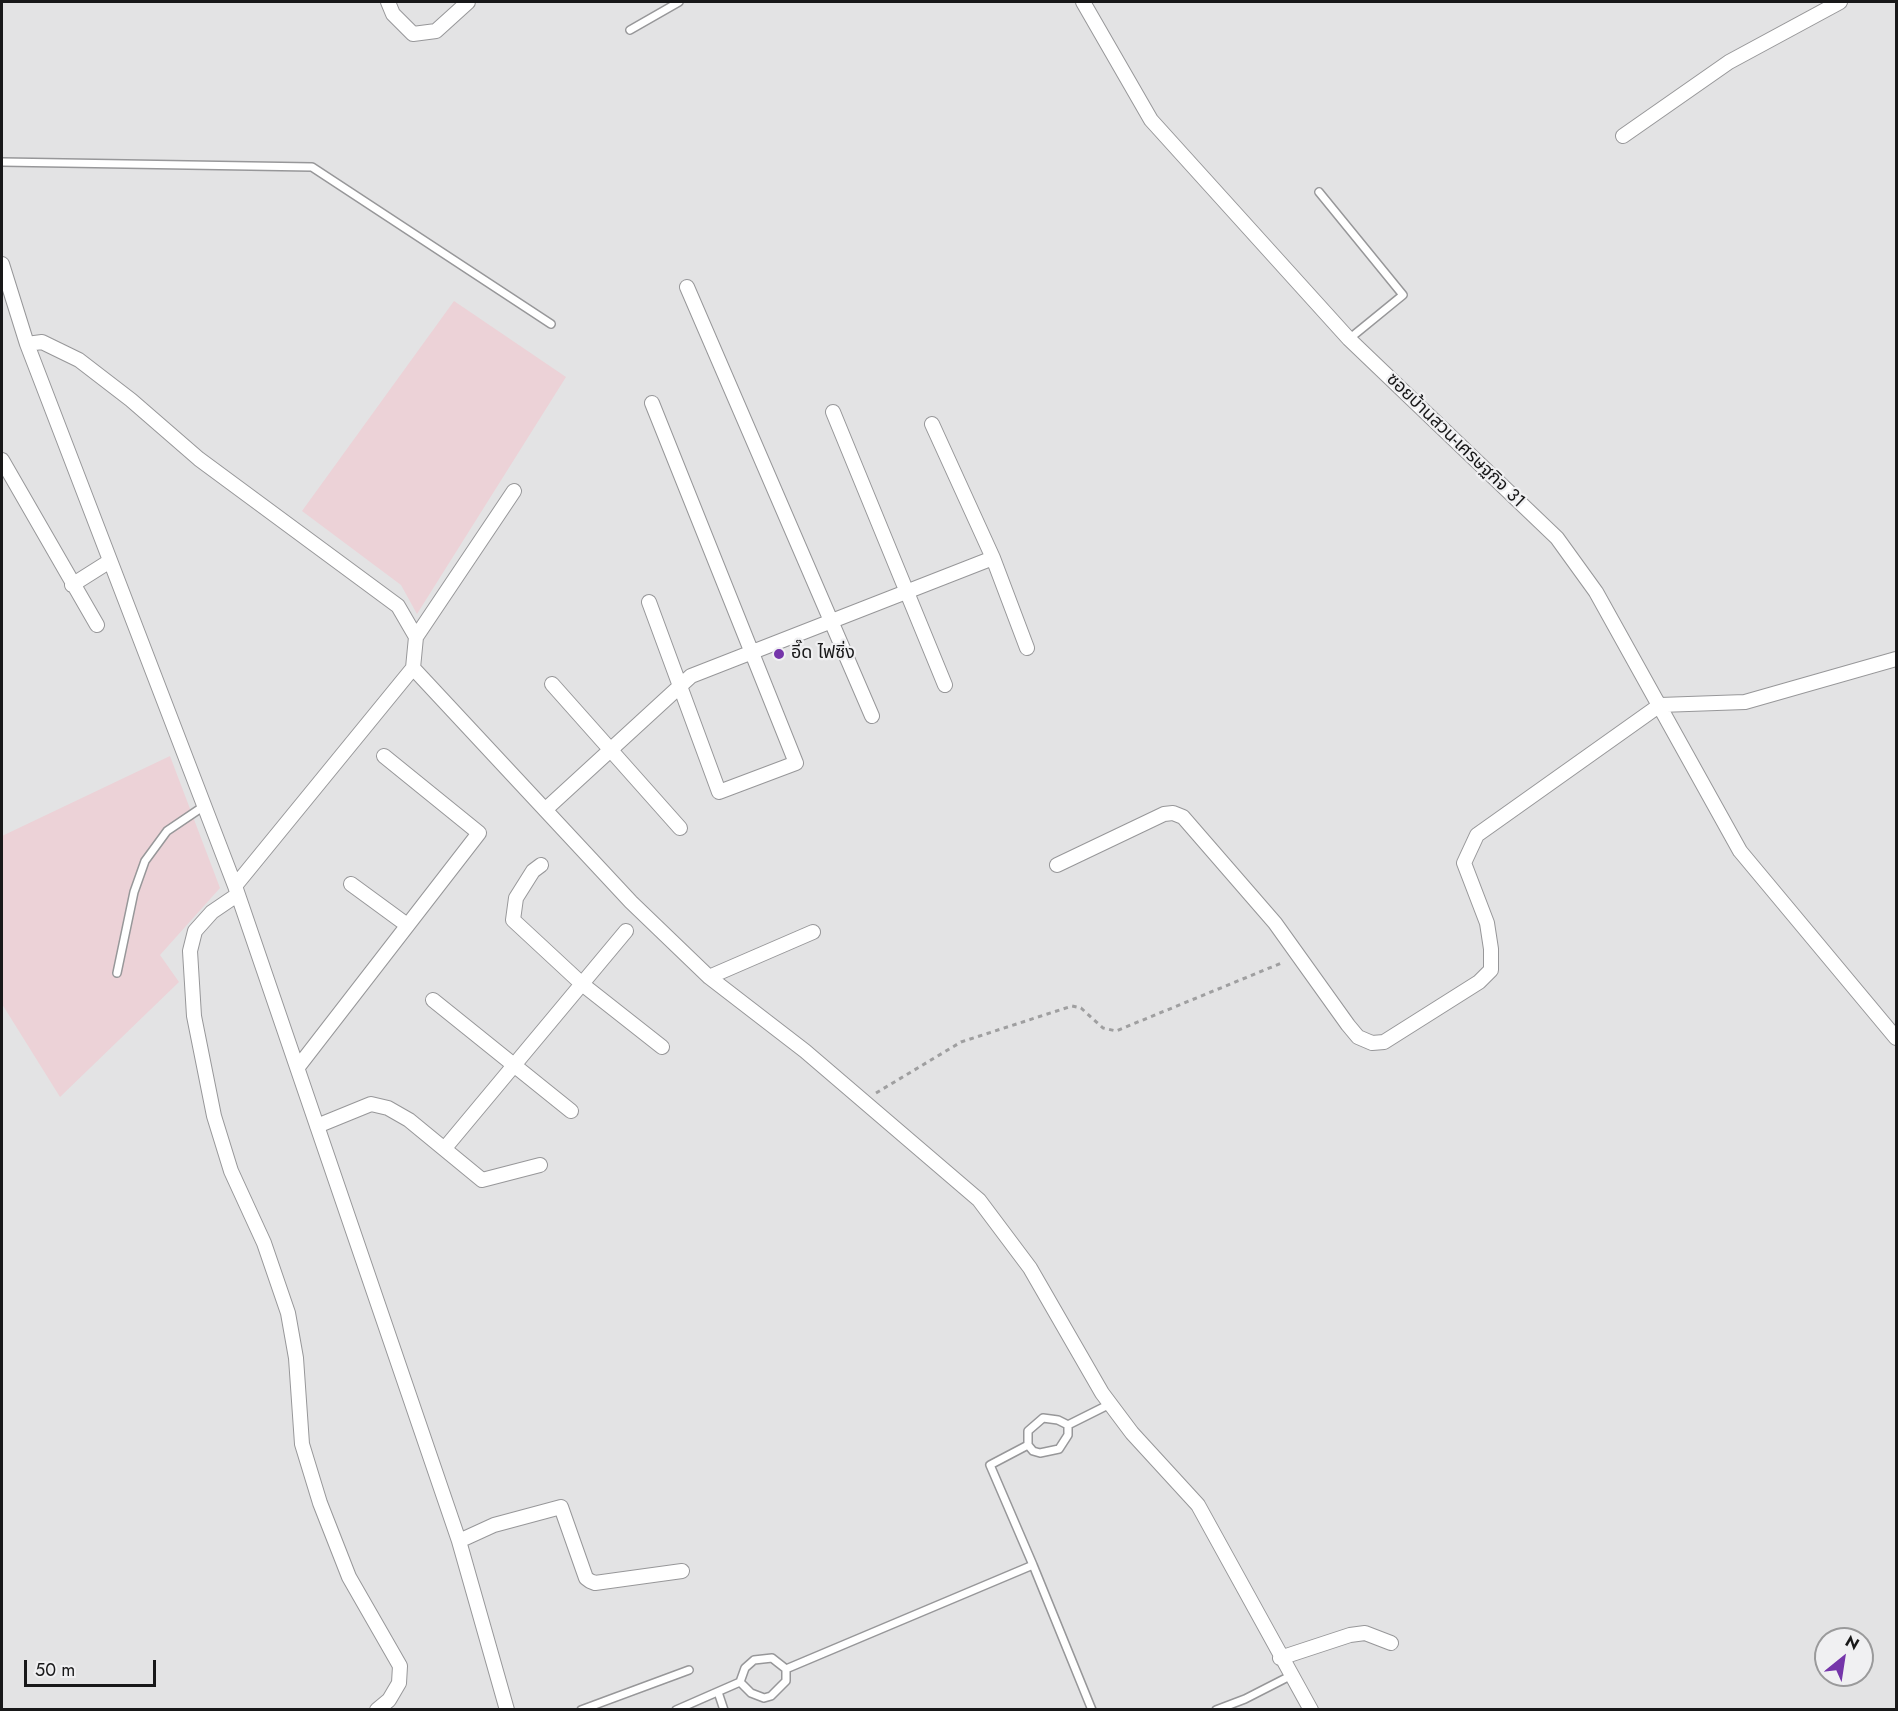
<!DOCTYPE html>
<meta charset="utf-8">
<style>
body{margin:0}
#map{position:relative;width:1898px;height:1711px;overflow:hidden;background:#e3e3e4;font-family:Jost,sans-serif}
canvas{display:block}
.frame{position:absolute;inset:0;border:3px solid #181819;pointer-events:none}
.north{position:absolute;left:1814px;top:1627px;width:60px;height:60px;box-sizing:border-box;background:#f0f0f2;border:2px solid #9a9a9b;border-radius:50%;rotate:30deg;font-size:16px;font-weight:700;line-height:24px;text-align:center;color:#181819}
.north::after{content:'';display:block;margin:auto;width:21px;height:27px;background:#7535aa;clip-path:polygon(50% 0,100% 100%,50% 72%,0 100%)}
.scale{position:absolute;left:24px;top:1660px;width:132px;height:27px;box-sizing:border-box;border:3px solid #181819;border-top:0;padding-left:8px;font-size:18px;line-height:21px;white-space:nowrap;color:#181819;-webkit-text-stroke:4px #f0f0f2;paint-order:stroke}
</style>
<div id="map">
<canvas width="1898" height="1711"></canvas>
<div class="frame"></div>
<div class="north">N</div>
<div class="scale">50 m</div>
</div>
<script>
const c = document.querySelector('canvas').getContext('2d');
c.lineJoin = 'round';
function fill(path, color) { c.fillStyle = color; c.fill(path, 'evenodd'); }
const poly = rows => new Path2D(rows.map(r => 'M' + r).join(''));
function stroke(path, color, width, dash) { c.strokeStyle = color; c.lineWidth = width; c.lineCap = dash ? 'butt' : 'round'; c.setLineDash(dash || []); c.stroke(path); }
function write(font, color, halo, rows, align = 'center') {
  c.font = font + ' Jost,"Noto Sans Thai",sans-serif'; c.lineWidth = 4.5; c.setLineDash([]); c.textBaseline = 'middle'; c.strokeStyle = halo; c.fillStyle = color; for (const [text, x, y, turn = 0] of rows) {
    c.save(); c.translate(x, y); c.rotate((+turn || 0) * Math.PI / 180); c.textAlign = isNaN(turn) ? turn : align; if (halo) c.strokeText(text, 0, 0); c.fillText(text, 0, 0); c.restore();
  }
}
fill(poly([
 [454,301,566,377,417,614,401,585,302,511],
 [170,756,220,888,160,955,179,982,60,1097,2,1004,2,836]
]), '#ecd2d7');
const lane = poly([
 [630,30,679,2],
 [2,162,312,167,551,324],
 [1319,192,1403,295,1349,339],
 [117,973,134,892,145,861,167,831,204,806],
 [1028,1445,1033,1451,1040,1453,1059,1449,1068,1435,1068,1425],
 [1033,1565,1092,1710],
 [740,1682,751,1693,764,1698,771,1696,786,1681,786,1669],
 [718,1692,724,1710],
 [581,1710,689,1670],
 [676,1710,740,1682,745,1668,754,1660,772,1658,786,1669,1033,1565,990,1465,1028,1445,1028,1431,1043,1418,1058,1420,1068,1425,1110,1404],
 [1216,1710,1245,1699,1290,1676]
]);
const street = poly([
 [388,2,393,14,413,34,436,31,468,2],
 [1083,2,1151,120,1349,339,1557,538,1596,592,1740,851,1896,1038],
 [1623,136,1729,62,1840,2],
 [2,264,27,344,235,886,459,1541,507,1710],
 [687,287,872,716],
 [27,344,42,342,79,360,131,400,199,459,398,606,416,637,413,668,631,902,709,977,805,1051,979,1200,1030,1268,1102,1393,1132,1433,1198,1505,1311,1710],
 [833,412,945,685],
 [932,424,993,558],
 [2,460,97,625],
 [72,585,110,561],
 [649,602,719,792,796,763,652,403],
 [416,637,514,491],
 [552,684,680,828],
 [1660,705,1745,702,1896,659],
 [546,809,691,676,993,558,1027,648],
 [541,865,533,871,516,898,513,920,582,984,662,1047],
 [1057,865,1164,814,1173,813,1183,817,1275,923,1348,1025,1358,1037,1372,1043,1384,1042,1479,982,1491,970,1491,949,1487,923,1464,863,1477,835,1660,705],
 [351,884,407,925],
 [235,886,413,668],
 [237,895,212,912,195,931,190,951,194,1016,214,1116,231,1171,264,1243,288,1313,296,1358,302,1444,320,1503,349,1577,400,1666,399,1683,389,1700,377,1710],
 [709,977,813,932],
 [433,1000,571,1111],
 [298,1067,479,833,384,756],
 [317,1126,371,1104,388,1108,409,1120,482,1180,540,1165],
 [445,1148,626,931],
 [459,1541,494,1525,561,1507,586,1578,590,1581,595,1583,682,1571],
 [1280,1658,1350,1635,1365,1633,1391,1643]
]);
stroke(lane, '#979799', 10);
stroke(street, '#979799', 16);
stroke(poly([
 [876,1093,961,1042,1072,1006,1081,1008,1103,1028,1116,1031,1284,962]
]), '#9f9fa0', 3, [4.5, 4.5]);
stroke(lane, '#fff', 7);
stroke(street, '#fff', 14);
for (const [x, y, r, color] of [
 [779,654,6,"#7535aa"]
]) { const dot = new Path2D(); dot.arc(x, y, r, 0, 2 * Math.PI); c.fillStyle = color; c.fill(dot); stroke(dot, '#f0f0f2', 2); }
write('18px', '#181819', '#f0f0f2', [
 ["ซอยบ้านสวน-เศรษฐกิจ 31",1455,441,44]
]);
write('18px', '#181819', '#f0f0f2', [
 ["อี๊ด ไฟซิ่ง",791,654]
], 'left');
</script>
